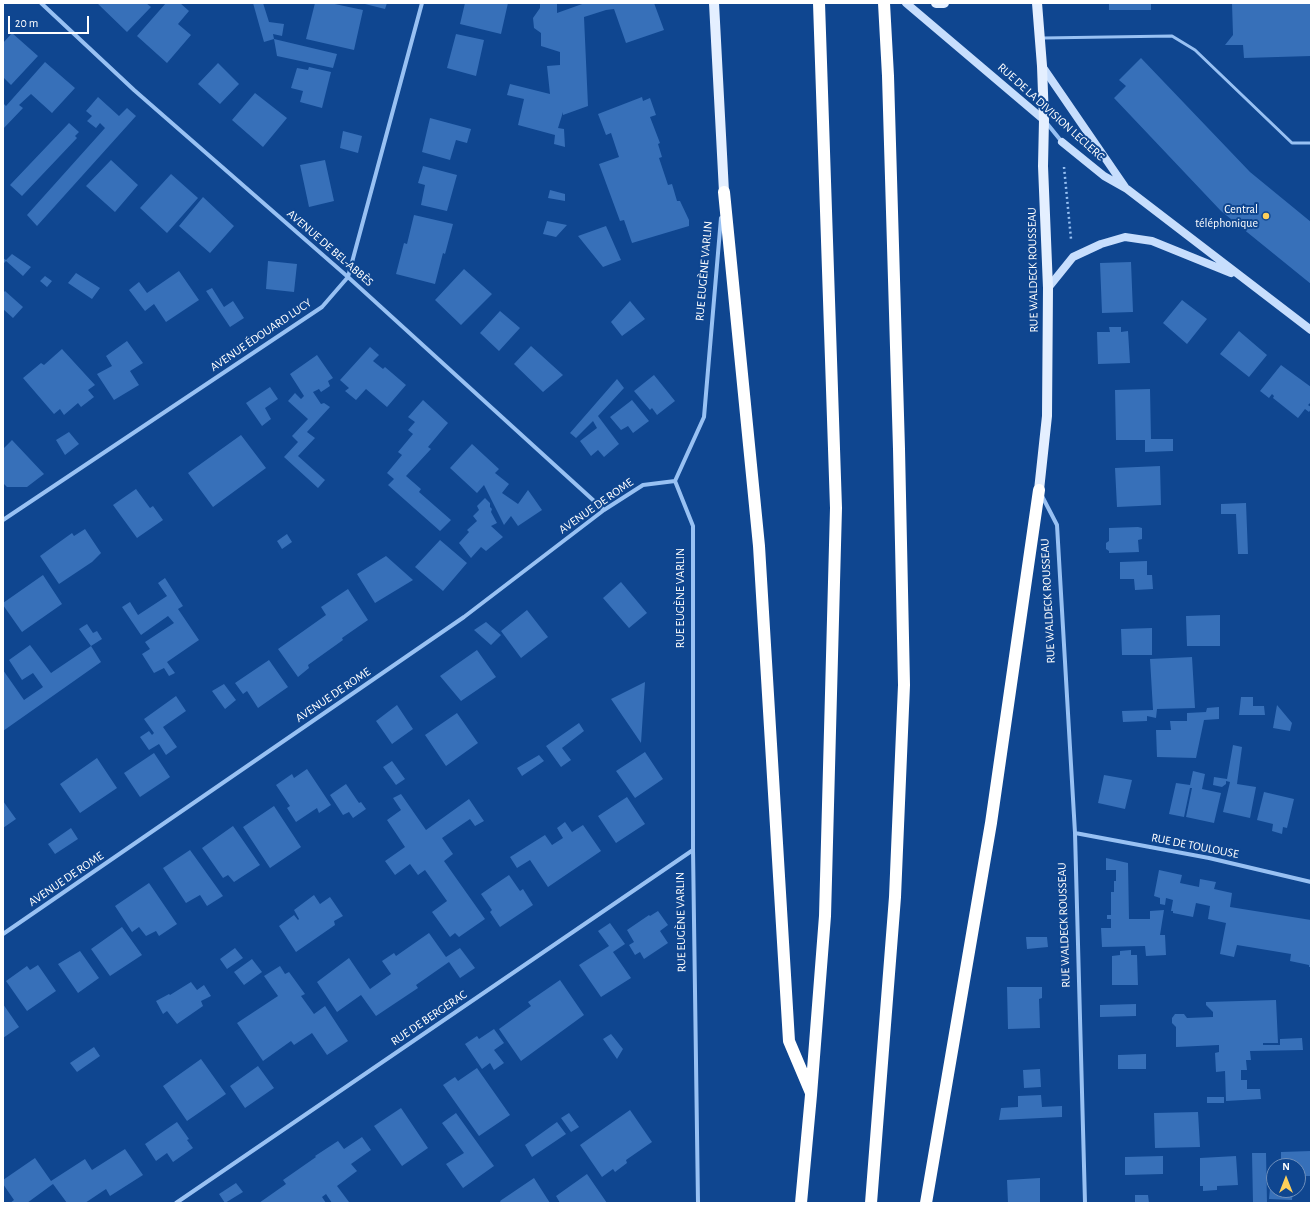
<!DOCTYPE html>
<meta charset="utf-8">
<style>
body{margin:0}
#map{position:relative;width:1314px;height:1206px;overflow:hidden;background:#0f4690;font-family:"Alegreya Sans",sans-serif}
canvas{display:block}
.frame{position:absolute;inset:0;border:4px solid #fff;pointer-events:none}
.north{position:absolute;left:1266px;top:1158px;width:40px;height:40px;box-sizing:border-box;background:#0f4690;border:1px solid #6f90bc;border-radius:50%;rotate:0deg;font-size:11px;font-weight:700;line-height:16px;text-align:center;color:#fff}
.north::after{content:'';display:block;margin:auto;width:14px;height:18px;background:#ffd05a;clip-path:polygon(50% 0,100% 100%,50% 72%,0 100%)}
.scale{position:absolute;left:8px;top:16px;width:81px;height:18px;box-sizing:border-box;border:2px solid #fff;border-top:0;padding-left:5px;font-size:12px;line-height:14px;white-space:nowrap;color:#fff;-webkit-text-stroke:3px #0f4690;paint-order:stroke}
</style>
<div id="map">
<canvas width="1314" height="1206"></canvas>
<div class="frame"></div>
<div class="north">N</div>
<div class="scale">20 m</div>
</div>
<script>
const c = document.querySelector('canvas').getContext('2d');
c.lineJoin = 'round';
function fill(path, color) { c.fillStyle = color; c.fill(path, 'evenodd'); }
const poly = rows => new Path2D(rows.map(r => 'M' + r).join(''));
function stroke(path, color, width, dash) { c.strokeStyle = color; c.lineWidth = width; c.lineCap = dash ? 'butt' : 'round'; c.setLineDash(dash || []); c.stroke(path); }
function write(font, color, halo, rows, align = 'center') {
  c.font = font + ' "Alegreya Sans",sans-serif'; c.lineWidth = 4; c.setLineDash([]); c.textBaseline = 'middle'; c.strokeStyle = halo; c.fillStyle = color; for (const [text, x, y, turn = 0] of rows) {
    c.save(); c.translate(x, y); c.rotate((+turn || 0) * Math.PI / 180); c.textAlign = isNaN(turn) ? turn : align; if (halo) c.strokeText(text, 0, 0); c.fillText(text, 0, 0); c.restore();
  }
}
fill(poly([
 [97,3,146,3,151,7,127,32],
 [166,3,180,3,189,11,178,24,191,35,167,63,137,36],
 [253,3,263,3,269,22,284,24,282,36,273,34,274,39,337,54,333,68,277,56,274,39,264,42],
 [315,3,330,3,363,10,354,50,306,39],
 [361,3,387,3,385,9],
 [465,3,508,3,501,34,460,24],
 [540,3,557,3,557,13,585,3,654,3,664,30,626,43,614,9,606,10,584,17,588,106,563,115,563,112,558,128,564,129,565,147,554,144,555,135,518,125,524,99,507,95,510,84,550,94,547,66,560,65,560,52,541,46,541,33,534,28,533,18,540,8],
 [1109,3,1151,3,1151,10,1109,10],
 [1232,3,1311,3,1311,56,1244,58,1243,45,1225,45,1233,35],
 [12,33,38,56,11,85,3,77,3,43],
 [456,34,484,40,476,76,447,68],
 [1141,58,1250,172,1311,222,1311,284,1221,211,1114,98,1126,86,1119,80],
 [45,62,75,88,52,113,31,94,19,105,23,108,3,129,3,103,6,106],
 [218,63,239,84,220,104,198,84],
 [309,67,331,72,322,108,300,102,303,91,291,88,297,68,308,70],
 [255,93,287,118,263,147,232,120],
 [98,97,119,116,127,108,136,116,37,226,27,215,105,128,100,123,96,128,87,121,92,116,86,111],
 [642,97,643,101,650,98,656,115,650,117,660,143,658,144,662,157,659,158,668,185,672,184,677,201,680,201,689,220,689,226,632,243,624,220,620,221,599,164,619,157,611,133,606,135,598,114],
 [430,118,471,129,467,143,456,140,450,160,422,152],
 [69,123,79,132,75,136,77,138,22,196,10,185],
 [343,131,362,136,358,153,340,148],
 [111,160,138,185,115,212,86,186],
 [325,160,334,201,309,207,300,165],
 [423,166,457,175,447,211,421,205,425,185,418,183],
 [171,174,198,198,167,233,140,208],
 [550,190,565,194,565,201,548,198],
 [203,197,234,226,210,253,179,226],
 [414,215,453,224,445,254,443,253,435,284,396,274,404,243,407,244],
 [547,221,567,225,556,237,543,234],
 [606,226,621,260,603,267,578,236],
 [12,254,31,267,23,276,6,261,3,264,3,258,6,260],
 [268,261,297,264,294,292,266,289],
 [1131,262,1133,312,1102,313,1100,263],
 [464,269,492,294,461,325,435,300],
 [179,271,199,300,166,322,154,304,145,311,129,290,139,282,147,293],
 [76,273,100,288,92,299,68,283],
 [45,276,52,281,47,287,40,281],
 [212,288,224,307,233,301,244,318,230,327,206,291],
 [5,291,23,307,13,318,3,309,3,293],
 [1182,300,1207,319,1187,344,1163,323],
 [630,301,645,319,622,336,611,322],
 [500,311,520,328,499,351,480,333],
 [1109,327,1121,327,1121,332,1128,331,1130,363,1098,364,1097,332,1110,332],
 [1239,331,1267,355,1249,377,1220,354],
 [127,341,143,363,130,371,139,385,114,400,97,374,112,366,106,356],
 [531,346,563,375,543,392,514,364],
 [370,347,379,355,373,361,383,369,385,367,406,385,387,407,366,389,356,400,345,391,349,388,340,380],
 [62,349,95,385,88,390,94,397,81,407,78,403,64,415,60,409,54,414,23,378,41,363,44,365],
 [317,355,333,378,328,381,330,386,321,392,319,389,313,392,321,404,324,403,330,407,307,432,315,438,298,456,325,480,318,488,284,457,298,442,292,436,308,419,288,401,295,393,301,399,304,396,290,374],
 [1281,365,1311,387,1311,402,1308,405,1311,407,1311,409,1309,412,1305,409,1298,418,1273,398,1274,396,1272,394,1269,398,1260,391],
 [654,375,675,401,657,415,652,408,650,410,634,391],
 [617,379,624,388,598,416,619,444,604,457,598,450,591,456,580,441,597,428,593,421,576,438,570,433],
 [270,387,278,399,265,408,271,419,262,426,246,403],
 [1150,389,1151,439,1173,439,1173,451,1145,452,1145,440,1116,440,1115,390],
 [423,400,448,423,428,447,431,449,406,476,421,489,419,492,451,520,440,531,388,485,394,479,387,473,402,455,398,452,413,434,408,430,415,422,408,417],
 [632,400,649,421,633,433,628,426,621,430,610,417],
 [69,432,79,444,65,455,56,440],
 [241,435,266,468,213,507,188,473],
 [12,440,44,474,27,487,7,487,3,483,3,449],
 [472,444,499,469,495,473,509,484,502,493,518,504,528,490,542,510,518,526,511,516,504,525,484,485,477,493,450,468],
 [1160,466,1161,505,1117,507,1115,468],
 [136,489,150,508,153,506,163,520,137,538,113,505],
 [485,498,490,503,490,507,492,509,491,512,497,523,491,526,503,537,486,551,481,547,471,558,459,543,469,532,467,530,477,521,473,516,479,510,477,506],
 [1246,503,1248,554,1238,554,1236,514,1221,514,1221,504],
 [1138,527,1142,528,1142,539,1138,540,1139,552,1109,553,1109,551,1106,549,1106,543,1109,541,1109,528],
 [85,529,101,553,92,562,59,584,40,556,72,533,74,536],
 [287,534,292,542,282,549,277,541],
 [440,540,467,563,443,591,415,567],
 [386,556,413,580,375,603,357,574],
 [1147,561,1147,575,1152,575,1153,589,1135,590,1134,579,1120,579,1120,562],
 [43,575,62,604,22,632,3,605,3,603],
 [165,578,183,606,178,609,199,640,167,662,175,673,169,676,164,668,154,673,142,654,150,649,145,642,174,623,168,616,141,635,122,607,130,602,138,615,167,596,158,583],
 [621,582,647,613,629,628,603,598],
 [348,589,368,620,342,638,343,640,308,665,309,668,298,677,278,649,326,615,321,607],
 [527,610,548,637,521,658,501,631],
 [1220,615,1220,646,1187,646,1186,616],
 [486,622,501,635,491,645,474,630],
 [87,624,93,633,97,631,102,639,91,646,79,629],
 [1152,628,1152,655,1122,655,1121,629],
 [30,645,51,673,91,646,101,662,3,731,3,670,24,700,43,687,33,673,22,680,9,660],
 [477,650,496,677,461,701,440,676],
 [1192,657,1195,708,1157,709,1156,718,1147,716,1147,721,1123,722,1122,711,1153,710,1150,659],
 [269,660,288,687,258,708,247,691,243,694,235,683],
 [645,682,641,743,611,699],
 [224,684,236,700,225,709,212,691],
 [176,696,186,711,163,727,177,747,166,755,159,744,149,750,140,737,149,731,152,735,154,733,144,719],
 [1241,697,1253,697,1253,706,1264,706,1265,715,1239,715],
 [397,705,413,729,392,744,376,721],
 [1277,705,1292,723,1290,731,1273,728],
 [1219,707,1219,719,1204,720,1196,758,1157,757,1156,730,1171,730,1170,721,1187,721,1187,713,1206,712,1207,708],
 [457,713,478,743,446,766,425,735],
 [579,723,584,731,562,748,571,760,561,767,546,746],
 [1233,745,1242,747,1237,784,1256,787,1250,818,1223,812,1230,782,1226,781,1226,784,1222,787,1213,785,1214,777,1227,779],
 [645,752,663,779,635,798,616,771],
 [154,753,170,777,140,797,124,773],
 [539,755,544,761,522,776,517,768],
 [97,758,117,788,80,813,60,784],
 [392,761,405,779,396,785,383,767],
 [307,769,331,805,319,813,317,808,296,822,287,808,290,806,276,785,292,774,294,778],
 [1193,771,1205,774,1202,789,1221,793,1214,823,1186,817,1192,788,1190,788,1184,817,1169,814,1176,783,1190,785],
 [1104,775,1132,780,1125,809,1098,803],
 [346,784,359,803,361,802,366,809,353,818,349,812,343,815,330,795],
 [1264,792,1294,799,1287,828,1283,827,1282,834,1272,831,1273,824,1257,820],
 [401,794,426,830,469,799,484,821,475,826,470,819,442,838,453,854,444,861,485,919,459,937,455,933,450,937,432,912,447,901,425,870,418,875,410,864,395,875,385,861,405,847,387,820,401,810,393,798],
 [627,797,645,824,616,843,598,816],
 [3,801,16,819,3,828],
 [274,806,301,847,270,868,243,827],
 [565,822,572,832,583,825,601,851,548,887,530,860,517,868,510,857,545,835,552,845,563,838,557,828],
 [233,826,260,865,234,882,228,875,223,878,202,848],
 [71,828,78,839,55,854,48,844],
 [190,850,223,896,207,906,200,895,186,903,163,868],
 [1106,858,1128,863,1129,919,1150,919,1150,911,1164,910,1160,935,1165,935,1166,955,1146,956,1145,946,1102,947,1101,928,1111,928,1111,919,1107,919,1107,915,1111,915,1111,892,1114,892,1114,881,1116,881,1116,870,1106,870],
 [1159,870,1182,875,1180,883,1199,887,1200,879,1216,882,1214,889,1232,893,1230,907,1311,920,1311,967,1309,967,1309,965,1290,961,1291,954,1237,945,1234,957,1220,954,1226,923,1208,919,1210,906,1196,903,1193,917,1173,913,1173,911,1171,911,1173,900,1166,898,1165,905,1160,904,1160,898,1154,896],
 [509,875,520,891,523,889,533,905,500,927,490,912,492,910,481,894],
 [149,883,177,924,159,936,156,931,146,936,139,927,132,932,115,906],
 [314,895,320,904,330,897,343,916,334,921,335,925,296,952,279,926,294,915,298,920,299,919,294,910],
 [658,911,668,925,660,931,668,943,644,959,640,952,635,955,629,945,634,942,627,930,649,915,650,916],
 [610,923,625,944,613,952,631,978,601,997,579,965,609,946,598,931],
 [122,927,142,955,110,976,91,949],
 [429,933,446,957,460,948,475,968,460,978,449,962,416,985,418,988,376,1016,361,995,337,1012,317,982,349,958,370,989,391,974,382,961,394,953,396,956],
 [1026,937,1047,937,1048,947,1027,949],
 [235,948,243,958,227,969,220,959],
 [1131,950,1131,955,1137,955,1138,985,1112,985,1112,956,1120,955,1120,951],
 [80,951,99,978,78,993,58,964],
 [252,959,262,972,244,985,234,972],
 [38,965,56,991,27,1011,6,981,27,966,30,970],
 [280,966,285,974,289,972,305,994,301,996,314,1014,325,1006,348,1041,327,1055,312,1033,294,1045,291,1041,263,1061,237,1023,278,996,264,976],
 [560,980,584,1015,521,1061,499,1029,531,1006,528,1002],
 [191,982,197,990,204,985,211,996,201,1001,203,1006,177,1024,167,1011,163,1014,156,1001,169,994,170,995],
 [1007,987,1042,987,1042,998,1039,999,1040,1028,1008,1029],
 [1276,1000,1278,1043,1263,1043,1263,1045,1280,1045,1280,1039,1302,1038,1303,1050,1250,1051,1251,1060,1246,1060,1247,1070,1241,1070,1241,1080,1247,1080,1247,1089,1260,1089,1261,1099,1226,1101,1225,1071,1216,1072,1215,1053,1219,1052,1219,1045,1176,1047,1176,1027,1172,1023,1172,1018,1175,1014,1184,1014,1187,1018,1213,1017,1213,1012,1206,1005,1206,1002],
 [3,1004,19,1027,3,1038],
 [1136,1004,1136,1016,1100,1017,1100,1005],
 [494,1029,504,1043,494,1050,504,1063,494,1070,490,1063,482,1069,465,1044,477,1036,479,1039],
 [611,1034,623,1049,617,1059,603,1039],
 [94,1047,100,1056,77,1072,70,1063],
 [1146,1054,1146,1069,1118,1069,1118,1055],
 [201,1059,226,1094,187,1121,163,1086],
 [258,1066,274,1088,245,1108,230,1086],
 [477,1068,510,1115,479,1136,443,1085,455,1077,458,1081],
 [1040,1069,1041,1087,1024,1088,1023,1070],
 [1041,1095,1042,1107,1062,1106,1062,1117,999,1120,1001,1108,1018,1107,1018,1096],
 [1207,1097,1224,1097,1224,1103,1207,1103],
 [401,1108,428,1148,402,1166,374,1126],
 [630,1110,652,1142,626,1160,627,1163,615,1172,613,1169,602,1177,580,1145],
 [1198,1112,1200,1147,1155,1148,1154,1113],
 [456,1113,494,1166,463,1188,446,1164,464,1153,442,1123],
 [569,1113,579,1127,571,1132,561,1118],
 [177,1122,189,1139,187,1140,193,1148,173,1162,167,1153,156,1161,145,1144],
 [557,1122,566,1134,532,1157,525,1145],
 [362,1137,371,1150,351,1164,357,1171,337,1186,349,1202,347,1203,332,1203,326,1194,322,1197,326,1203,259,1203,286,1184,283,1180,316,1157,315,1156,338,1141,344,1149],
 [125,1149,143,1175,110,1196,106,1189,85,1203,67,1203,53,1184,27,1203,10,1203,14,1200,3,1184,3,1180,35,1158,51,1181,85,1159,92,1170],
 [1311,1151,1311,1176,1298,1176,1298,1166,1281,1166,1281,1152],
 [1252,1153,1266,1153,1267,1203,1253,1203],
 [1163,1156,1163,1174,1125,1175,1125,1157],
 [1236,1156,1238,1185,1217,1186,1217,1190,1203,1191,1203,1186,1200,1186,1200,1158],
 [587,1174,607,1203,560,1203,556,1196],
 [1271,1177,1274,1177,1274,1190,1293,1190,1292,1200,1269,1199],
 [534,1178,550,1203,501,1203,500,1201],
 [1040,1178,1040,1203,1008,1203,1007,1180],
 [236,1183,243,1192,225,1203,219,1194],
 [1135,1195,1148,1195,1149,1203,1135,1203]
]), '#3770b9');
stroke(poly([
 [1064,167,1071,239]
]), '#98c1f3', 2.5, [2, 3]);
stroke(poly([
 [1043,38,1172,36,1195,50,1292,143,1311,143]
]), '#98c1f3', 3);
stroke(poly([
 [41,3,134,90,348,277,604,510],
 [1045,121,1062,142],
 [1042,496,1057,525,1075,833,1085,1203],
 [3,520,322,307,348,277,422,3],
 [1075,833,1209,858,1311,882],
 [3,934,464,617,604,510,643,485,675,481],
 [176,1203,693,850],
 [698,1203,693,850,693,526,675,481,704,417,721,218]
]), '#98c1f3', 4);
stroke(poly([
 [906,3,1044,120],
 [1042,66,1125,187],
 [1062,142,1104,176,1127,189,1311,330],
 [1048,288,1073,257,1101,244,1125,237,1152,241,1231,273]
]), '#c7defd', 8);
stroke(poly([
 [714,3,724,192],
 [936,3,944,3],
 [1037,3,1042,66,1044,120,1043,166,1048,288,1047,416,1039,490]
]), '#e4efff', 10);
stroke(poly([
 [724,192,759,546,789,1041,811,1093],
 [801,1203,811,1095,825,916,836,508,819,3],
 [871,1203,895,897,904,685,899,449,888,76,884,3],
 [926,1203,991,823,1039,490]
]), '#fff', 12);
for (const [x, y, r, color] of [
 [1266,216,4,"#ffd05a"]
]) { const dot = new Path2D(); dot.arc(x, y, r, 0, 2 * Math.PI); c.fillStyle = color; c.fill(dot); stroke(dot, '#0f4690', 1.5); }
write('12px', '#fff', '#0f4690', [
 ["RUE DE LA DIVISION LECLERC",1051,112,42],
 ["AVENUE DE BEL-ABBÈS",330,248,41],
 ["RUE WALDECK ROUSSEAU",1033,270,-91],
 ["RUE EUGÈNE VARLIN",704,271,-85],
 ["AVENUE ÉDOUARD LUCY",261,335,-34],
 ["AVENUE DE ROME",596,506,-35],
 ["RUE EUGÈNE VARLIN",680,598,-90],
 ["RUE WALDECK ROUSSEAU",1048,601,-93],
 ["AVENUE DE ROME",333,695,-34],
 ["RUE DE TOULOUSE",1195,846,11],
 ["AVENUE DE ROME",66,879,-34],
 ["RUE EUGÈNE VARLIN",681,922,-91],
 ["RUE WALDECK ROUSSEAU",1064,925,-92],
 ["RUE DE BERGERAC",429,1018,-34]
]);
write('12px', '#fff', '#0f4690', [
 ["Central",1258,209],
 ["téléphonique",1258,223]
], 'right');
</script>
